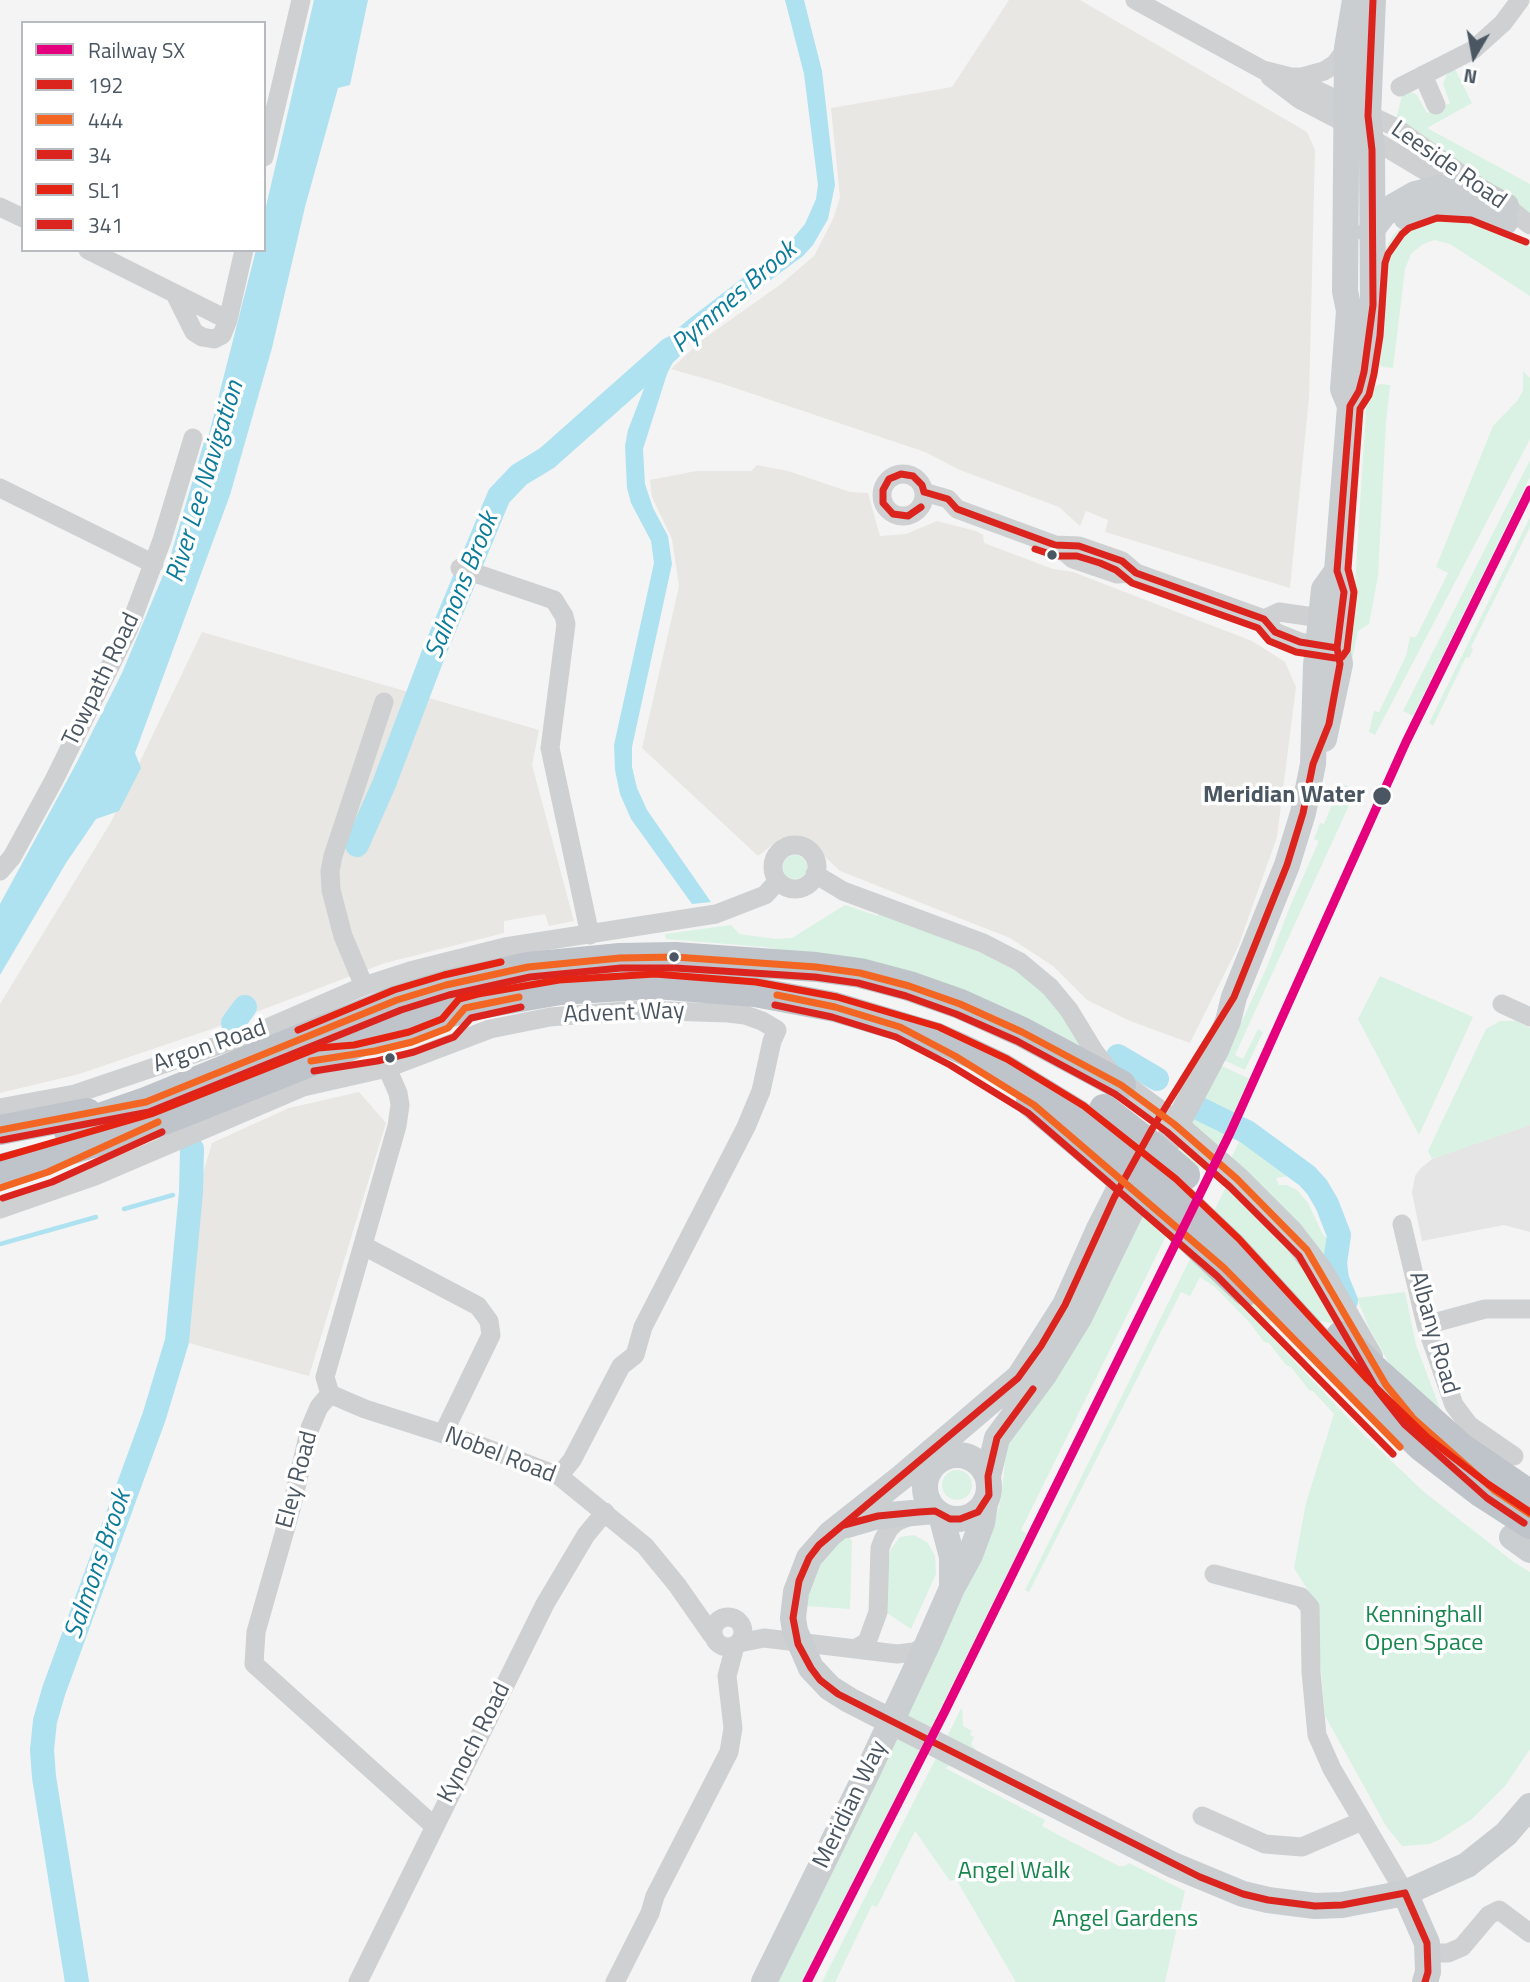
<!DOCTYPE html>
<style>
body{margin:0}
#map{position:relative;width:1530px;height:1982px;overflow:hidden;background:#f4f4f4;font-family:"Titillium Web",sans-serif}
canvas{display:block}
.legend{position:absolute;left:21px;top:21px;width:245px;height:231px;box-sizing:border-box;background:#fff;border:2px solid #b7bbc0;margin:0;padding:9px 12px;list-style:none;font-size:21px;color:#4a5661}
.legend li{display:flex;align-items:center;gap:14px;height:35px}
.legend b{width:35px;border:2px solid #b7bbc0}
.north{position:absolute;left:1439px;top:21px;width:70px;height:70px;-webkit-text-stroke:5px #fff;paint-order:stroke;rotate:190deg;font-size:19px;font-weight:700;line-height:28px;text-align:center;color:#4a5661}
.north::after{content:'';display:block;margin:auto;width:24px;height:32px;background:#4a5661;clip-path:polygon(50% 0,100% 100%,50% 72%,0 100%)}
</style>
<div id="map">
<canvas width="1530" height="1982"></canvas>
<ul class="legend">
<li><b style="height:9px;background:#e5007d"></b>Railway SX</li>
<li><b style="height:9px;background:#dc241f"></b>192</li>
<li><b style="height:9px;background:#f26522"></b>444</li>
<li><b style="height:9px;background:#dc241f"></b>34</li>
<li><b style="height:9px;background:#e42313"></b>SL1</li>
<li><b style="height:9px;background:#dc241f"></b>341</li>
</ul>
<div class="north">N</div>
</div>
<script>
const c = document.querySelector('canvas').getContext('2d');
c.lineJoin = 'round';
function fill(path, color) { c.fillStyle = color; c.fill(path, 'evenodd'); }
const poly = rows => new Path2D(rows.map(r => 'M' + r).join(''));
function stroke(path, color, width, dash) { c.strokeStyle = color; c.lineWidth = width; c.lineCap = dash ? 'butt' : 'round'; c.setLineDash(dash || []); c.stroke(path); }
function write(font, color, halo, rows, align = 'center') {
  c.font = font + ' "Titillium Web",sans-serif'; c.lineWidth = 7; c.setLineDash([]); c.textBaseline = 'middle'; c.strokeStyle = halo; c.fillStyle = color; for (const [text, x, y, turn = 0] of rows) {
    c.save(); c.translate(x, y); c.rotate((+turn || 0) * Math.PI / 180); c.textAlign = isNaN(turn) ? turn : align; if (halo) c.strokeText(text, 0, 0); c.fillText(text, 0, 0); c.restore();
  }
}
fill(poly([
 [1009,0,1080,0,1307,132,1315,150,1309,398,1290,588,1105,532,1108,520,1086,511,1080,526,1059,507,960,470,925,452,720,383,671,369,702,340,781,284,814,256,833,219,840,198,831,108,952,87],
 [757,465,788,471,850,492,868,493,880,536,906,534,937,521,976,531,983,535,984,543,1053,569,1073,572,1252,641,1285,662,1296,687,1277,837,1238,947,1190,1043,1130,1021,1087,1000,1053,966,1010,938,840,871,806,839,781,838,758,856,642,748,679,586,672,539,652,497,650,480,696,471,751,471],
 [202,632,539,730,532,765,574,921,549,926,545,914,504,921,504,933,385,963,209,1030,79,1074,0,1093,0,1004,111,822],
 [359,1092,386,1123,309,1376,185,1342,196,1197,212,1143,289,1108]
]), '#e8e7e3');
fill(poly([
 [1530,1125,1530,1232,1504,1225,1422,1241,1412,1193,1415,1176,1420,1169,1432,1159,1445,1154]
]), '#e6e5e6');
fill(poly([
 [1455,69,1472,103,1427,128,1530,184,1530,213,1396,119,1402,96,1405,93,1411,92,1417,95,1427,113,1450,103,1443,84,1447,74],
 [1441,217,1467,222,1530,247,1530,296,1450,244,1435,240,1423,244,1411,254,1405,269,1393,368,1382,367,1376,359,1383,253,1393,235,1404,224],
 [1523,371,1530,378,1530,439,1375,735,1369,732,1374,711,1379,712,1406,656,1410,637,1416,637,1448,573,1436,567,1493,426,1518,400,1523,390],
 [1380,384,1390,385,1386,422,1378,576,1369,624,1358,631,1351,666,1346,655,1355,585,1366,409,1371,389],
 [1530,460,1530,477,1413,716,1403,711],
 [1530,517,1530,527,1471,647,1473,649,1469,658,1466,657,1433,726,1429,723],
 [1341,783,1356,790,1235,1055,1243,1059,1258,1029,1263,1032,1245,1070,1224,1060,1266,969,1291,904,1319,841,1314,839,1320,823,1324,824],
 '783 867a12 12 0 1 1 24 0a12 12 0 1 1-24 0Z',
 [845,905,878,916,879,913,988,953,1012,967,1041,989,1062,1013,1084,1049,807,954,764,947,666,939,665,934,731,925,739,934,776,939,792,938],
 [1380,976,1473,1017,1419,1135,1358,1019],
 [1500,1021,1516,1021,1530,1028,1530,1125,1432,1159,1428,1151,1486,1029],
 [1222,1066,1250,1079,1234,1116,1199,1100],
 [1189,1114,1226,1132,1212,1162,1204,1159,1021,1530,1027,1534,895,1801,802,1982,771,1982,996,1518,1001,1499,1007,1443],
 [1241,1138,1299,1180,1291,1176,1276,1178,1279,1185,1287,1185,1297,1190,1308,1203,1322,1233,1330,1242,1325,1275,1340,1325,1280,1313,1264,1329,1364,1435,1424,1492,1515,1563,1530,1572,1530,1749,1505,1786,1472,1819,1439,1840,1429,1844,1402,1846,1386,1826,1325,1716,1317,1626,1311,1595,1294,1568,1306,1503,1334,1414,1313,1391,1309,1390,1291,1367,1286,1365,1269,1343,1264,1342,1250,1323,1215,1287,1200,1277,1190,1296,1181,1292,1029,1592,1025,1590,1233,1173,1226,1169],
 [1405,1292,1416,1345,1441,1411,1390,1365,1368,1326,1357,1298],
 '942 1485a15 15 0 1 1 30 0a15 15 0 1 1-30 0Z',
 [848,1535,852,1541,850,1609,805,1606,814,1575,829,1551],
 [914,1535,928,1543,935,1556,936,1574,911,1629,884,1611,885,1581,891,1549,900,1537],
 [962,1707,963,1726,972,1731,970,1735,974,1737,971,1744,976,1750,945,1768,1045,1820,1042,1826,1064,1838,1119,1866,1125,1866,1129,1863,1185,1891,1165,1982,1016,1982,956,1879,950,1881,915,1831,877,1907,872,1905,835,1982,822,1982]
]), '#d9f2e3');
fill(poly([
 [314,0,368,0,350,85,338,88,305,207,272,348,230,495,135,753,141,768,119,811,96,819,66,863,0,975,0,904,76,764,122,673,169,561,204,442,208,438,256,250,264,250,264,215],
 [785,0,804,0,822,71,835,185,828,219,813,245,803,256,700,332,677,354,667,374,643,449,645,484,653,508,668,536,672,564,632,747,632,767,637,788,647,810,711,902,692,904,631,819,620,794,615,770,614,745,654,563,651,541,631,503,627,488,625,446,628,430,662,342,689,319,790,242,805,224,816,199,818,185,804,74]
]), '#aee2f0');
stroke(poly([
 [124,1209,173,1195],
 [0,1244,96,1217]
]), '#aee2f0', 4.5);
stroke(poly([
 [357,845,384,784,433,655,499,496,519,475,547,458,670,349],
 [233,1023,245,1007],
 [1118,1056,1157,1079],
 [1196,1107,1247,1132,1307,1176,1317,1187,1327,1204,1339,1235,1335,1263,1337,1279,1346,1301],
 [77,1982,44,1777,42,1750,45,1721,54,1690,154,1417,177,1341,191,1192,192,1149]
]), '#aee2f0', 24);
stroke(poly([
 [1135,0,1263,70,1287,76,1395,127,1506,206,1530,225],
 [1423,75,1436,105],
 [1270,77,1299,99,1347,124,1454,188],
 [1292,77,1302,77,1324,71,1335,64,1347,48],
 [1400,87,1473,50,1503,23,1520,0],
 [264,157,301,0],
 [0,207,23,218],
 [88,250,228,320],
 [175,294,194,332,202,337,214,339,222,335,228,320,244,250],
 '882 495a21 21 0 1 1 42 0a21 21 0 1 1-42 0Z',
 [0,488,154,564],
 [924,492,948,499,957,509,1055,545,1079,546,1122,561,1136,573,1264,619,1275,632,1300,642,1328,647],
 [1058,546,1073,559,1117,574,1136,573],
 [460,568,554,600,564,616,566,624,550,748,590,935],
 [1264,619,1279,612,1321,618,1330,622],
 '773 867a22 22 0 1 1 44 0a22 22 0 1 1-44 0Z',
 [0,871,12,857,54,780,129,628,162,540,193,438],
 [815,874,843,891,983,943,1020,962,1050,987,1069,1010,1094,1051,1112,1074],
 [364,986,343,936,331,890,330,871,333,856,384,702],
 [1502,1004,1530,1017],
 [387,1068,398,1093,400,1105,397,1126,325,1377,330,1394,319,1407,310,1428,291,1509,256,1632,254,1664,434,1826],
 [0,1108,75,1094,258,1032,364,986,410,971,505,947,716,914,765,895,778,881],
 [0,1209,95,1176,303,1087,387,1068,490,1029,550,1017,636,1010,728,1013,745,1015,762,1021,777,1030,772,1041,761,1091,746,1127,643,1327,635,1355,621,1366,572,1460,559,1476],
 [1402,1224,1426,1325,1454,1405,1469,1425,1514,1456],
 [364,1246,478,1306,489,1321,491,1335,443,1434],
 [1426,1325,1485,1309,1530,1309],
 [330,1394,365,1409,481,1446,559,1476,645,1546,677,1585,712,1635],
 [1214,1574,1301,1597,1310,1607,1311,1672,1317,1735,1332,1769,1405,1893],
 '713 1632a15 15 0 1 1 30 0a15 15 0 1 1-30 0Z',
 [739,1643,764,1638,897,1654,914,1652,927,1645],
 [855,1649,867,1642,878,1612,880,1548,883,1540,889,1529,896,1522,912,1515],
 [1202,1816,1265,1844,1302,1847,1362,1821],
 [1428,1953,1448,1953,1462,1947,1489,1915,1499,1910,1530,1933],
 [358,1982,545,1604,586,1535,605,1512],
 [615,1982,650,1913,655,1896,729,1752,733,1728,727,1676,735,1646]
]), '#ced0d2', 19);
stroke(poly([
 [1406,217,1422,210,1448,206,1474,210,1505,222],
 [1370,232,1383,215,1394,206,1415,194,1439,188,1466,188,1480,192,1506,206],
 [1350,406,1343,389,1349,311,1345,291,1347,48,1355,0],
 [1324,739,1340,664,1337,648,1344,592,1337,571,1350,406,1359,391,1364,372,1373,305,1372,150,1368,116,1373,0],
 [1121,1085,1174,1124,1237,1179,1291,1233,1321,1272,1370,1357],
 [1018,1378,902,1477,830,1534,809,1558,796,1592,793,1618,795,1631,811,1668,830,1688,849,1700,1173,1865,1243,1894,1268,1900,1315,1906,1342,1905,1405,1893,1467,1865,1506,1834,1530,1806],
 [1009,1393,1065,1305,1098,1231,1133,1162],
 '925 1487a32 32 0 1 1 64 0a32 32 0 1 1-64 0Z',
 [988,1476,997,1438,1044,1375,1079,1318,1131,1211,1216,1050,1228,1021,1234,997,1287,865,1303,813,1313,764,1316,665,1324,589,1337,571],
 [941,1515,952,1557,952,1586],
 [847,1525,878,1516,935,1511],
 [1512,1537,1530,1550],
 [1405,1893,1427,1943,1428,1972,1425,1982],
 [764,1982,868,1771,927,1645,952,1588,970,1555,982,1523,985,1504]
]), '#caced1', 26);
stroke(poly([
 [1031,1102,1178,1227,1246,1291],
 [1104,1109,1144,1140,1185,1175],
 [68,1129,146,1102,397,1000,446,985,528,967,620,958,675,957,816,967,860,973,909,986,960,1004,1022,1032,1121,1085],
 [0,1130,87,1113],
 [0,1169,44,1158,154,1124,362,1041,415,1022,480,1004,560,990,656,984,755,992,835,1007,935,1037,962,1049,1002,1068,1077,1114,1169,1187,1232,1247,1358,1385,1421,1446,1482,1493,1530,1524],
 [1341,1336,1372,1368,1460,1447,1530,1495]
]), '#bec4c9', 30);
stroke(poly([
 [1373,0,1368,116,1372,150,1373,305,1364,372,1359,391,1350,406,1337,571,1344,592,1337,648,1340,664,1329,724,1313,764,1303,813,1287,865,1234,997,1152,1129,1114,1198,1065,1305,1041,1346,1018,1378,819,1545,809,1558,799,1581,793,1618,798,1644,811,1668,820,1680,838,1694,1200,1877,1243,1894,1268,1900,1315,1906,1342,1905,1405,1893],
 [924,492,948,499,957,509,1055,545,1079,546,1122,561,1136,573,1264,619,1275,632,1300,642,1337,648],
 [921,507,908,516,893,514,883,503,883,490,889,479,901,474,913,476,922,485,924,492],
 [844,1525,878,1516,919,1512,935,1511,950,1519,960,1519,978,1512,989,1495,988,1476,997,1438,1033,1389],
 [1405,1893,1427,1943,1428,1972,1425,1982]
]), '#dc241f', 7);
stroke(poly([
 [777,995,835,1007,900,1027,955,1056,1034,1105,1224,1268,1400,1447],
 [311,1061,375,1051,412,1042,448,1028,465,1008,519,997],
 [0,1130,146,1102,397,1000,446,985,528,967,620,958,675,957,816,967,860,973,909,986,960,1004,1022,1032,1121,1085,1174,1124,1237,1179,1307,1250,1386,1385,1413,1418,1494,1490,1530,1514],
 [0,1188,48,1172,158,1122]
]), '#f26522', 7);
stroke(poly([
 [775,1005,832,1017,896,1037,950,1065,1028,1113,1217,1276,1393,1454],
 [314,1071,377,1061,414,1052,454,1037,471,1018,521,1007],
 [2,1140,149,1112,401,1010,449,995,530,977,621,968,675,968,815,977,858,983,906,996,956,1014,1017,1041,1115,1094,1167,1132,1230,1187,1299,1256,1377,1390,1405,1425,1487,1498,1524,1523],
 [3,1198,52,1182,162,1132]
]), '#dc241f', 7);
stroke(poly([
 [298,1030,394,990,444,975,501,962],
 [0,1158,151,1114,318,1048,354,1045,409,1032,442,1019,459,999,478,994,559,980,655,974,756,982,837,997,939,1027,1007,1059,1084,1106,1176,1179,1239,1239,1366,1378,1428,1438,1488,1484,1530,1512]
]), '#e42313', 7);
stroke(poly([
 [1035,549,1056,556,1077,556,1100,563,1116,570,1132,583,1258,628,1269,641,1296,652,1335,658,1342,657,1347,650,1354,592,1348,569,1360,409,1369,395,1374,374,1380,336,1385,263,1388,254,1402,234,1409,228,1437,218,1471,220,1526,242]
]), '#dc241f', 7);
stroke(poly([
 [807,1982,944,1713,1230,1133,1406,742,1530,490]
]), '#e5007d', 9);
for (const [x, y, r, color] of [
 [1052,555,6,"#4a5661"],
 [1382,796,10,"#4a5661"],
 [674,957,6,"#4a5661"],
 [390,1058,6,"#4a5661"]
]) { const dot = new Path2D(); dot.arc(x, y, r, 0, 2 * Math.PI); c.fillStyle = color; c.fill(dot); stroke(dot, '#fff', 2.5); }
write('24px', '#4a5661', '#fff', [
 ["Leeside Road",1448,166,35],
 ["Towpath Road",102,680,-64],
 ["Advent Way",624,1014,-2],
 ["Argon Road",210,1047,-19],
 ["Albany Road",1433,1333,74],
 ["Nobel Road",500,1456,21],
 ["Eley Road",298,1480,-75],
 ["Kynoch Road",475,1743,-63],
 ["Meridian Way",851,1805,-64]
]);
write('bold 24px', '#4a5661', '#fff', [
 ["Meridian Water",1365,796]
], 'right');
write('24px', '#17864f', '#fff', [
 ["Kenninghall",1424,1616],
 ["Open Space",1424,1644],
 ["Angel Walk",1014,1872],
 ["Angel Gardens",1125,1920]
]);
write('italic 26px', '#0c7c9b', '#fff', [
 ["Pymmes Brook",735,298,-41],
 ["River Lee Navigation",206,482,-73],
 ["Salmons Brook",463,586,-68],
 ["Salmons Brook",99,1565,-71]
]);
</script>
